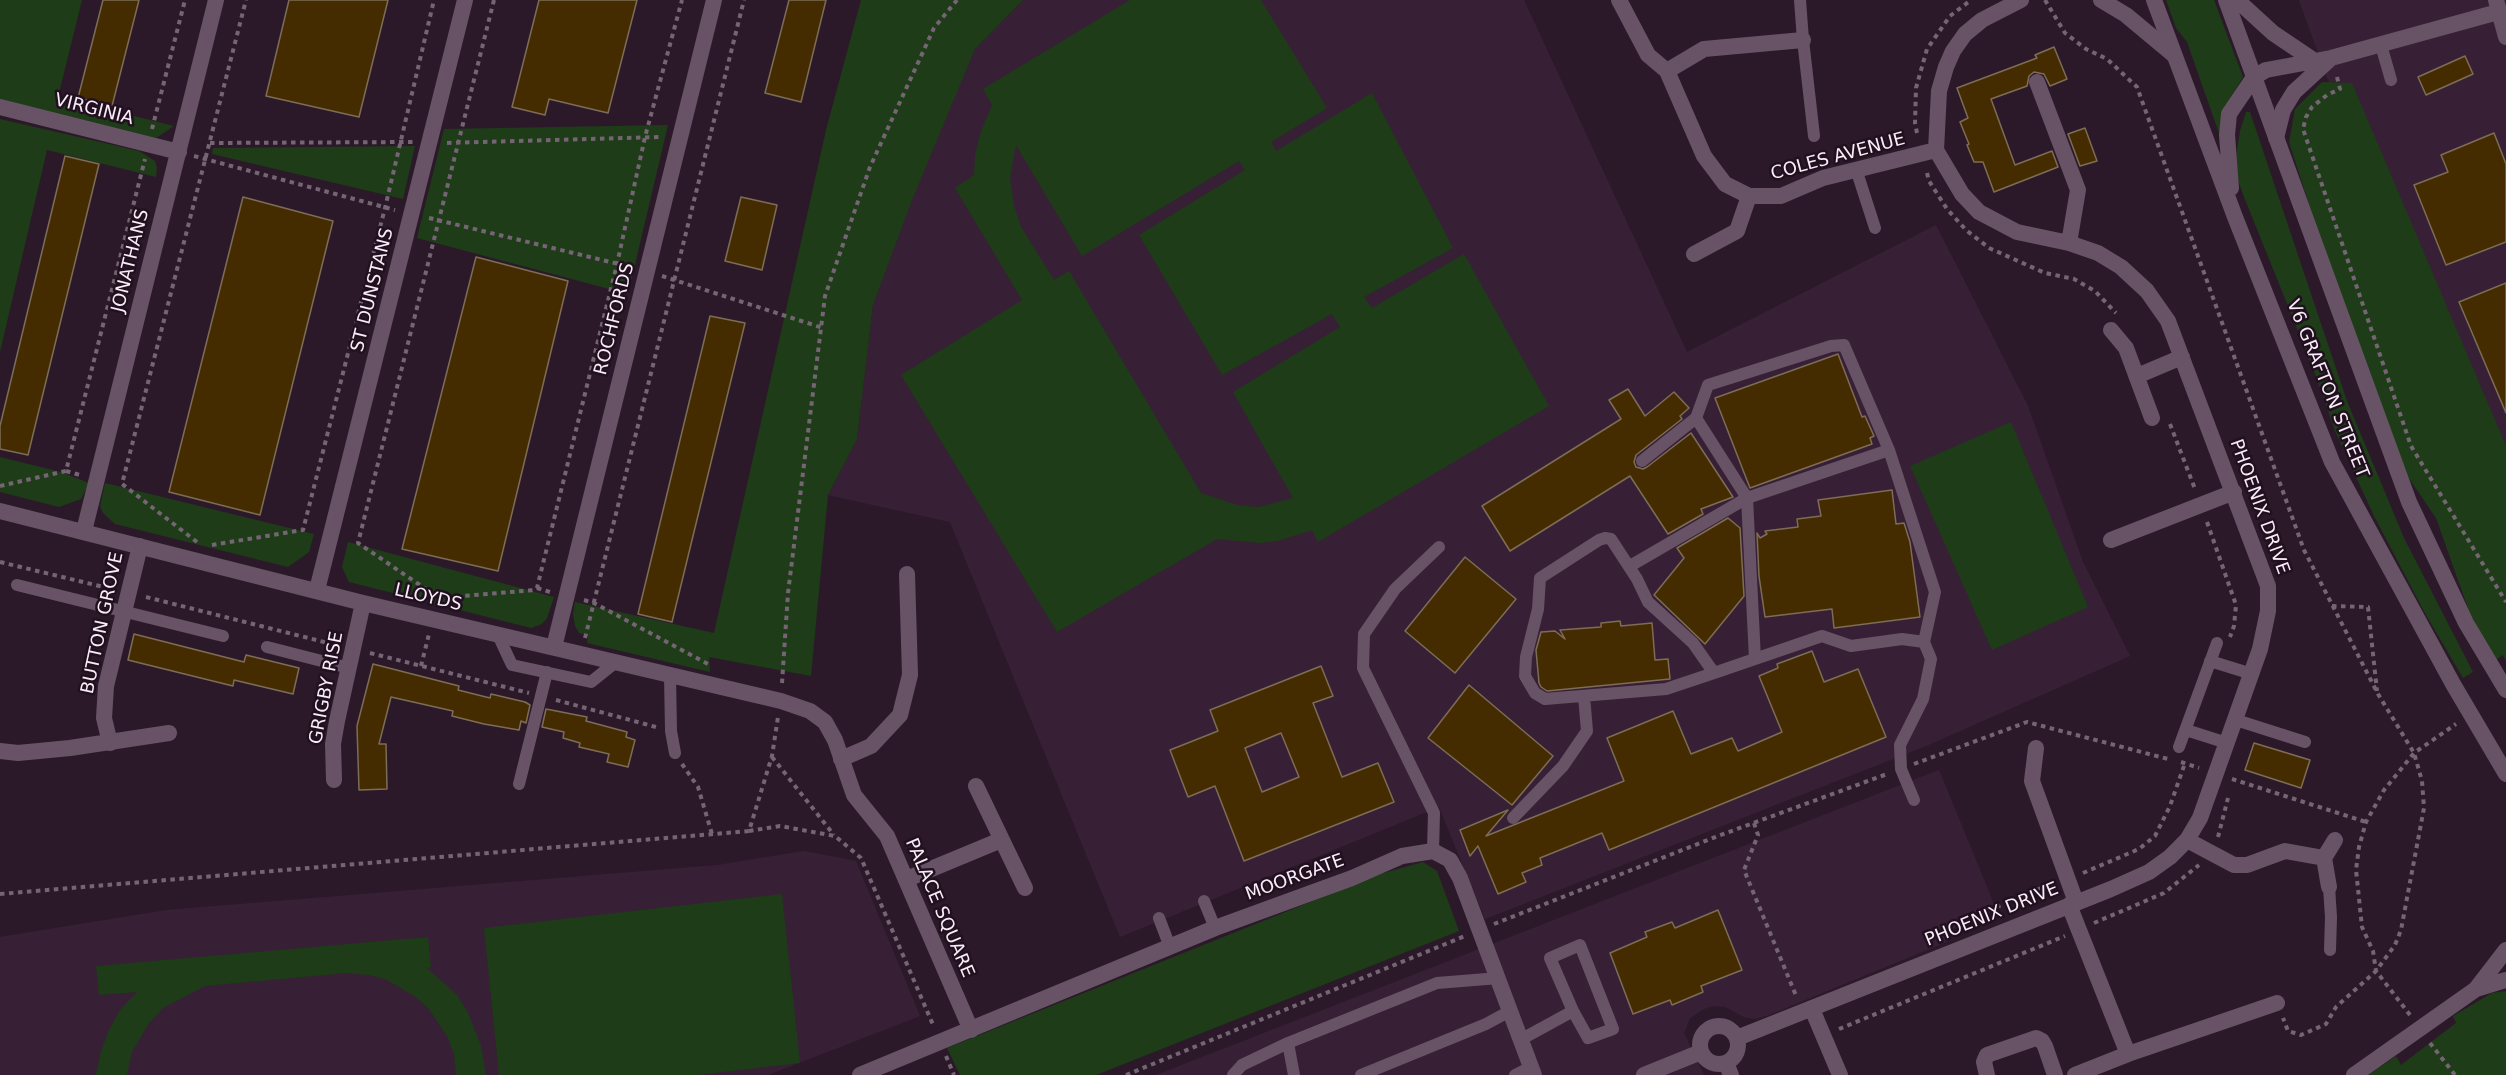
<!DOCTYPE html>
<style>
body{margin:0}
canvas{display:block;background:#2b192a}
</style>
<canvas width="2506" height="1075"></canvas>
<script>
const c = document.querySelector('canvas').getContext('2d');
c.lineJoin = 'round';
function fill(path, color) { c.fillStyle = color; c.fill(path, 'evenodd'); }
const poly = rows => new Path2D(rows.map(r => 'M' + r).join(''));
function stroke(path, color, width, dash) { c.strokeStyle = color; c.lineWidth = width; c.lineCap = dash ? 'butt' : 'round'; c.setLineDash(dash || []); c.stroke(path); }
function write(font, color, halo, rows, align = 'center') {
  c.font = font + ' "DejaVu Sans",sans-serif'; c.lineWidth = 5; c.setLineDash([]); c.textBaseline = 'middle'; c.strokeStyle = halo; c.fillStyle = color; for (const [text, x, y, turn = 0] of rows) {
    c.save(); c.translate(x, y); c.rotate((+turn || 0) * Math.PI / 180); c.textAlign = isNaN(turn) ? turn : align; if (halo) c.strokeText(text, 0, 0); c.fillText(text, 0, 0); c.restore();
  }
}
fill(poly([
 [1023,0,1524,0,1687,352,1936,225,2028,406,2083,562,2130,656,1926,746,1485,919,1439,807,1120,937,950,522,828,495,857,439,873,305,911,200,975,49],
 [2299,0,2506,0,2506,491,2355,155],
 [1939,770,1996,909,1954,928,1951,940,1769,1015,1755,1019,1744,1017,1725,1007,1713,1006,1704,1009,1690,1018,1684,1033,1704,1075,1156,1075],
 [804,851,856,861,920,1016,768,1075,0,1075,0,937,167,910,718,865]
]), '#372036');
fill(poly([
 [0,0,82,0,58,97,174,126,156,138,0,100],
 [861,0,1023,0,975,49,912,200,873,305,857,439,828,495,811,676,709,657,710,672,587,643,588,635,579,633,575,626,573,614,575,602,714,633,826,130],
 [1130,0,1261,0,1327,108,1271,142,1276,151,1372,93,1453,248,1364,297,1372,308,1464,254,1549,406,1318,542,1312,530,1278,541,1260,543,1217,539,1057,632,901,375,1022,300,955,188,974,175,975,155,980,134,992,105,983,89],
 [1016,145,1082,256,1239,161,1245,170,1139,235,1222,375,1332,314,1340,327,1233,392,1293,498,1259,507,1237,505,1201,493,1069,271,1054,280,1021,227,1014,206,1010,178],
 [2166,0,2214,0,2243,77,2226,105,2219,133,2187,42,2176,28],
 [2322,82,2352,83,2506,446,2506,661,2503,655,2494,661,2469,611,2436,518,2404,471,2338,295,2289,142,2295,109],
 [2246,112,2250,112,2347,401,2404,538,2473,672,2463,678,2426,615,2374,516,2335,431,2313,368,2244,197,2234,169,2240,131],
 [0,119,139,151,155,161,157,168,156,177,47,150,0,352],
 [668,125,628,294,417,238,444,129],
 [415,146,403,199,212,154,213,148],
 [2011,422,2088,607,1992,650,1910,466],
 [0,457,61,472,89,483,81,499,59,507,0,492],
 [105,483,314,534,309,552,288,567,115,524,103,513,100,506],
 [348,542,554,597,547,618,542,624,531,628,349,582,342,567],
 [1423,862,1437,871,1459,931,1096,1075,960,1075,947,1048,1380,874],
 [782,894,800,1063,697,1075,499,1075,484,928],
 [428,937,431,967,427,968,457,995,467,1011,481,1046,486,1075,456,1075,454,1054,447,1036,429,1009,416,997,385,979,368,975,347,973,205,986,163,1008,149,1023,132,1052,127,1075,96,1075,101,1051,109,1030,120,1010,137,992,99,995,96,966],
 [2506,991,2506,1075,2368,1075,2396,1056,2401,1065,2456,1023,2453,1016,2492,993]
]), '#1d3c17');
const building = poly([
 [103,0,139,0,112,106,78,98,103,0],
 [289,0,388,0,359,117,266,96,289,0],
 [539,0,637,0,608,113,549,99,545,115,512,107,539,0],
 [789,0,826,0,801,102,765,93,789,0],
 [2054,47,2067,79,2050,86,2044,74,2034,72,2029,76,2027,86,1991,99,2015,165,2052,151,2058,167,1994,192,1983,162,1974,162,1967,145,1969,144,1960,122,1968,118,1957,88,2037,58,2035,55,2054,47],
 [2465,56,2473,74,2426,95,2418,77,2465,56],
 [2085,128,2097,161,2080,166,2068,134,2085,128],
 [2494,133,2506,164,2506,242,2446,265,2414,185,2448,172,2441,155,2494,133],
 [65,156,99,164,28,455,0,449,0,426,65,156],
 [243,197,333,221,260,515,169,492,243,197],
 [741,197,777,205,762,270,725,261,741,197],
 [476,257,568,281,498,571,402,549,476,257],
 [2506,283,2506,413,2459,302,2506,283],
 [710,316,745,323,672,622,638,614,710,316],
 [1838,354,1862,417,1865,416,1874,436,1870,438,1872,444,1750,488,1715,398,1838,354],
 [1628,389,1645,416,1674,392,1689,408,1680,416,1682,419,1636,455,1634,462,1636,467,1643,469,1647,467,1691,433,1733,497,1701,509,1703,514,1668,534,1630,476,1510,551,1482,506,1621,419,1609,400,1628,389],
 [1892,490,1896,524,1904,523,1910,542,1920,617,1834,628,1832,609,1765,617,1759,576,1757,533,1760,538,1767,534,1765,531,1798,527,1797,519,1821,516,1818,500,1892,490],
 [1728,518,1740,528,1744,596,1705,644,1654,595,1684,558,1677,548,1728,518],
 [1465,557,1516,599,1455,673,1405,631,1465,557],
 [1620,621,1621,626,1652,623,1655,660,1668,659,1670,679,1547,691,1541,687,1539,683,1536,650,1541,632,1555,631,1565,639,1560,630,1601,627,1601,623,1620,621],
 [134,634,244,662,246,655,299,668,293,694,234,680,233,686,128,660,134,634],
 [1812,651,1824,682,1858,669,1886,737,1609,850,1602,833,1540,858,1542,865,1522,873,1526,882,1498,894,1478,846,1470,856,1460,830,1508,810,1486,836,1624,781,1607,738,1673,711,1691,754,1732,738,1738,751,1782,732,1759,676,1778,668,1777,664,1812,651],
 [373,664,459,686,458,690,490,698,491,694,525,702,530,705,526,723,521,721,519,730,484,724,452,716,453,711,391,697,379,744,386,744,387,789,359,790,357,726,373,664],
 [1321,666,1333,696,1313,703,1342,777,1378,763,1394,802,1244,861,1215,786,1188,797,1170,750,1218,731,1210,710,1321,666],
 [1281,733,1299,777,1262,792,1245,748,1281,733],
 [1469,685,1553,756,1512,805,1428,738,1469,685],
 [546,709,587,717,586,721,627,732,626,737,635,740,628,767,607,762,609,754,579,747,580,743,563,738,564,732,542,727,546,709],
 [2254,743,2310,760,2301,788,2245,770,2254,743],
 [1718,910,1742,970,1701,986,1703,992,1672,1005,1670,1000,1633,1014,1610,953,1647,937,1645,932,1672,922,1675,928,1718,910]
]);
fill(building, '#442c00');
stroke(building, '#7d6d56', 1.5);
stroke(poly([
 [494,0,358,543,439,598,535,590,537,588,617,264,645,137,682,0],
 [2045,0,2065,33,2086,49,2107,59,2137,87,2304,550,2378,694,2414,753,2422,781,2424,808,2401,930,2395,945,2376,971,2336,1007,2326,1024,2301,1035,2288,1031,2283,1018],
 [2337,77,2340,89,2327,95,2312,107,2306,117,2303,129,2411,446,2506,602],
 [152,129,185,0],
 [1917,133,1915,123,1916,88,1927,49,1950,16,1971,0],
 [210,143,413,142],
 [447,143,661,137],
 [194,156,395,210],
 [1927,173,1929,181,1947,209,1966,230,1989,248,2045,273,2074,279,2095,291,2116,313],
 [429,218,631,267],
 [662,276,823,328],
 [2170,424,2195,489],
 [66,471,80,475],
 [0,486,66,471,145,159],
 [2207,522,2236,605,2234,626,2230,637],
 [197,542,122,484,246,0],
 [212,545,303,530,385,208,434,0],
 [0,562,112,589],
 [537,588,550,592],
 [146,597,336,645],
 [584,600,594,603,708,664],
 [2332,606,2368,607,2377,691],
 [585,638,744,0],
 [370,653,529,693],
 [421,666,429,634],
 [782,683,788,593,825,296,870,167,934,28,957,0],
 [556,700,656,727],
 [772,757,834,835],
 [2181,762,2199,768],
 [682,764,698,787,712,834],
 [1914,764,2027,722,2168,759],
 [2232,779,2366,822],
 [1754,823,1758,835,1744,870,1797,998],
 [749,831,780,826,835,836,861,858,934,1027],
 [2218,837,2228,798],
 [2083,873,2139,849,2155,836,2170,806,2185,763],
 [0,894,749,831,772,756,778,717],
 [1963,921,2051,884],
 [2094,923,2164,893,2199,865],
 [1494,924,1718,836,1887,774],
 [2410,1015,2376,971,2373,951,2362,927,2356,870,2359,847,2366,822,2384,790,2414,753,2456,724],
 [1839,1029,2065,936],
 [2430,1043,2455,1075],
 [946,1056,954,1075],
 [1126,1075,1465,936]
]), '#756574', 4, [4.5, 4.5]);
stroke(poly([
 [1800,0,1803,40,1814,136],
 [2381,45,2391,80],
 [1856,169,1875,228],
 [1696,418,1747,498,1755,659],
 [1642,461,1696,418,1708,385,1831,346,1844,345,1889,450,1935,592,1924,642],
 [1630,566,1747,498,1889,450],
 [17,585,223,636],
 [498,635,512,665,591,682,616,662],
 [267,647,349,668],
 [2210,661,2252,674],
 [1714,673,1693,643,1648,602,1637,579,1611,539,1605,538,1599,540,1540,578,1538,609,1526,657,1525,676,1535,693,1545,699,1666,689,1714,673,1822,636,1851,646,1902,639,1924,642,1931,659,1923,699,1900,745,1901,769,1914,800],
 [670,675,671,731,675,753],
 [2236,720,2305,742],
 [2186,730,2227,743],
 [2179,747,2217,643],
 [519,784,547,672],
 [1513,818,1563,766,1587,731,1584,696],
 [1433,851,1434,813,1363,668,1364,634,1395,589,1439,547],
 [2329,887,2331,917,2330,950],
 [1204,901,1215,928],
 [1159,918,1170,947],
 [1520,1040,1573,1011,1550,958,1580,945,1613,1029,1588,1038,1573,1011],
 [1288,1043,1294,1075],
 [1233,1075,1242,1065,1288,1043,1437,983,1499,978],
 [1361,1075,1486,1024,1510,1011],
 [1515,1075,1531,1067]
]), '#685366', 12);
stroke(poly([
 [1619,0,1648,55,1667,71,1704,156,1725,184,1749,196,1781,196,1823,178,1936,150],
 [2101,0,2126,15,2174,55],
 [2496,0,2506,37],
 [1667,71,1704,49,1803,40],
 [2254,77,2266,70,2331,58,2498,12],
 [2037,82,2078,190,2069,243],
 [0,107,179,152],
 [2276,138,2283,110,2294,92,2331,58],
 [1694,254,1737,231,1749,196],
 [2111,330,2126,348,2152,418],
 [2137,376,2182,357],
 [0,511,363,603,781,701,810,711,825,722,835,740,854,795,887,836,971,1030],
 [84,531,216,0],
 [2111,540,2234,492],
 [317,590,465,0],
 [554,647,714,0],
 [110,743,104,718,106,686,140,546],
 [2036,748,2032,781,2076,902],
 [0,751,18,753,70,748,169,733],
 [841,759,871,746,900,715,910,675,907,574],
 [334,780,333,744,337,721,363,603],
 [976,786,1025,888],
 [2187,840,2234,865,2247,865,2285,851,2324,858],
 [907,879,1001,840],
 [2329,887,2324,858,2335,840],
 [2069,905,2128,1054],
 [1812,1009,1840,1075],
 '1700 1045a19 19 0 1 1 38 0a19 19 0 1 1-38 0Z',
 [1737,1038,2111,889,2149,872,2170,857,2187,840,2200,818,2260,649,2268,611,2268,586,2168,321,2147,291,2121,267,2098,253,2069,243,2017,232,1979,212,1962,194,1936,150,1939,91,1946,67,1953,51,1965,34,1982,20,2021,0],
 [860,1075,1215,928,1352,878,1402,856,1433,851,1450,860,1460,878,1534,1075],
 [1644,1075,1701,1052],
 [1987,1075,1984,1062,1987,1055,2036,1038,2042,1041,2045,1046,2055,1075],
 [2075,1075,2128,1054,2277,1003]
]), '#685366', 16);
stroke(poly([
 [2154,0,2235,217,2332,462,2453,684,2506,774],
 [2226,0,2409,502,2466,623,2506,690],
 [2237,0,2273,33,2313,60],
 [2231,188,2227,135,2229,114,2254,77],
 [2476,989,2506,980],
 [1726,1063,1731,1075],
 [2354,1075,2476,989,2506,950]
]), '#685366', 16);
write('18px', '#f9ecf7', '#211020', [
 ["VIRGINIA",94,110,14],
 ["COLES AVENUE",1838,157,-15],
 ["JONATHANS",131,261,-76],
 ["ST DUNSTANS",373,290,-76],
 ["ROCHFORDS",615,319,-76],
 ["V6 GRAFTON STREET",2327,389,68],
 ["PHOENIX DRIVE",2259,507,70],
 ["LLOYDS",428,598,13],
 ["BUTTON GROVE",103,623,-78],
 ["GRIGBY RISE",327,688,-79],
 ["MOORGATE",1295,878,-20],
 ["PALACE SQUARE",939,908,67],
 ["PHOENIX DRIVE",1992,915,-22]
]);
</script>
